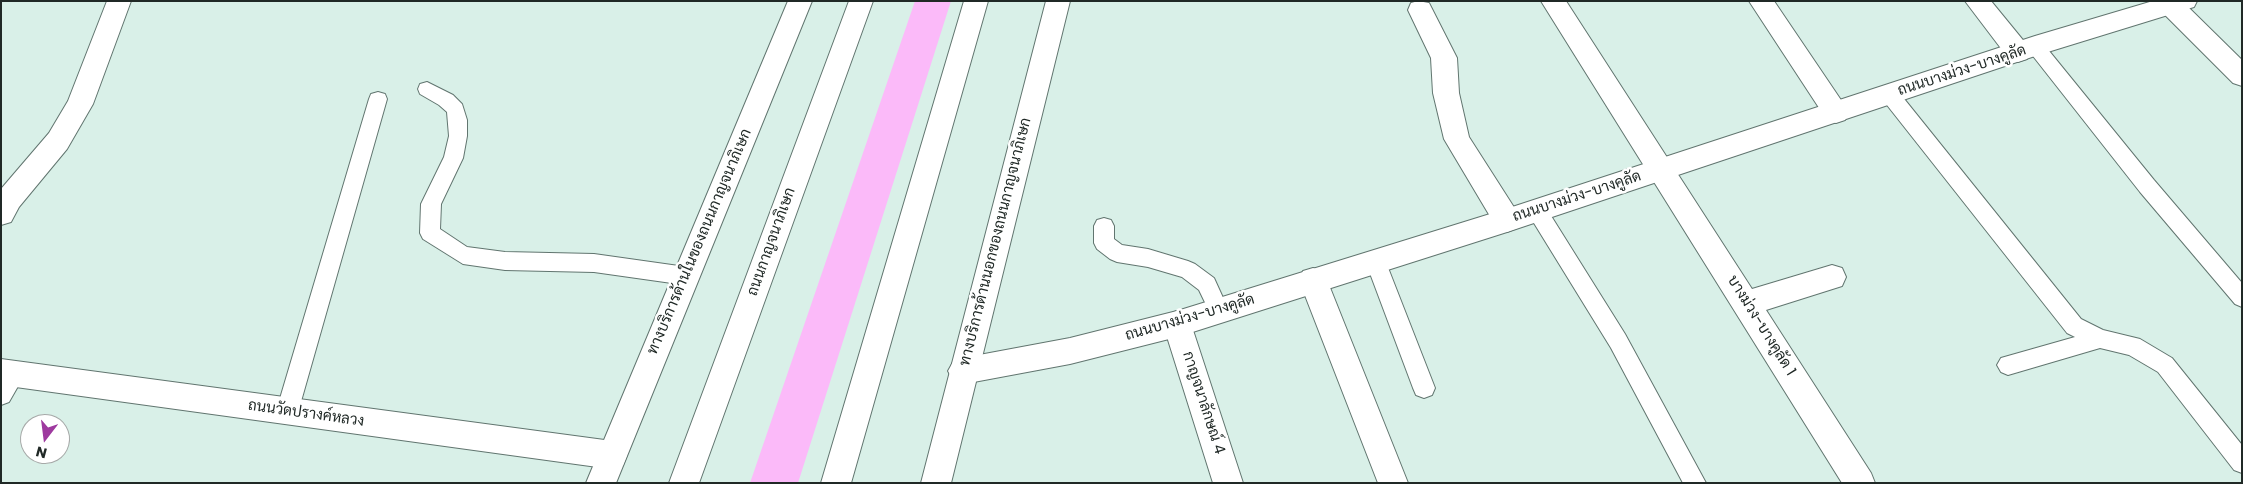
<!DOCTYPE html>
<meta charset="utf-8">
<style>
body{margin:0}
#map{position:relative;width:2243px;height:484px;overflow:hidden;background:#d9f0e8;font-family:Poppins,sans-serif}
canvas{display:block}
.frame{position:absolute;inset:0;border:2px solid #202926;pointer-events:none}
.north{position:absolute;left:20px;top:414px;width:50px;height:50px;box-sizing:border-box;background:#fff;border:1px solid #a6a9a8;border-radius:50%;rotate:195deg;font-size:14px;font-weight:700;line-height:20px;text-align:center;color:#202926}
.north::after{content:'';display:block;margin:auto;width:18px;height:22px;background:#9e3a9f;clip-path:polygon(50% 0,100% 100%,50% 72%,0 100%)}
</style>
<div id="map">
<canvas width="2243" height="484"></canvas>
<div class="frame"></div>
<div class="north">N</div>
</div>
<script>
const c = document.querySelector('canvas').getContext('2d');
c.lineJoin = 'round';
function fill(path, color) { c.fillStyle = color; c.fill(path, 'evenodd'); }
const poly = rows => new Path2D(rows.map(r => 'M' + r).join(''));
function stroke(path, color, width, dash) { c.strokeStyle = color; c.lineWidth = width; c.lineCap = dash ? 'butt' : 'round'; c.setLineDash(dash || []); c.stroke(path); }
function write(font, color, halo, rows, align = 'center') {
  c.font = font + ' Poppins,Sarabun,sans-serif'; c.lineWidth = 5; c.setLineDash([]); c.textBaseline = 'middle'; c.strokeStyle = halo; c.fillStyle = color; for (const [text, x, y, turn = 0] of rows) {
    c.save(); c.translate(x, y); c.rotate((+turn || 0) * Math.PI / 180); c.textAlign = isNaN(turn) ? turn : align; if (halo) c.strokeText(text, 0, 0); c.fillText(text, 0, 0); c.restore();
  }
}
fill(poly([
 [915,1,951,1,798,483,750,483]
]), '#fbbaf9');
const service = poly([
 [2035,39,2041,41,2154,180,2242,283,2242,307,2235,304,2140,192,2029,51,2026,46,2029,41,2035,39],
 [427,82,453,95,462,104,467,120,467,136,463,158,441,204,440,229,467,247,505,252,594,254,686,267,693,270,696,276,693,282,686,285,594,272,505,270,463,264,423,239,420,233,421,204,444,157,449,136,447,112,439,105,420,94,418,89,420,84,427,82],
 [1890,88,1897,90,2081,319,2103,330,2140,339,2172,358,2242,445,2242,473,2234,470,2158,372,2129,355,2100,348,2008,375,2001,372,1997,365,2001,358,2075,337,2067,333,1883,100,1881,95,1883,90,1890,88],
 [378,92,385,94,387,99,298,412,295,419,287,422,279,419,276,412,369,99,371,94,378,92],
 [1536,201,1543,203,1625,334,1706,483,1683,483,1611,348,1529,215,1526,209,1529,203,1536,201],
 [1104,218,1111,220,1114,226,1114,239,1122,245,1148,249,1188,261,1195,264,1214,278,1229,311,1226,317,1219,320,1212,317,1199,290,1182,277,1148,267,1117,262,1110,259,1097,249,1094,243,1094,226,1097,220,1104,218],
 [1375,251,1382,254,1385,260,1435,388,1432,395,1424,398,1416,395,1413,388,1365,260,1368,254,1375,251],
 [14,364,22,367,25,374,9,402,1,405,1,375,6,367,14,364]
]);
const minor = poly([
 [107,1,131,1,93,104,67,149,19,207,11,222,1,225,1,189,49,133,68,101,107,1],
 [1418,1,1429,3,1457,58,1459,93,1469,137,1517,212,1521,220,1517,228,1507,232,1497,228,1444,139,1433,93,1431,58,1408,10,1411,3,1418,1],
 [1541,1,1566,1,1752,289,1832,265,1842,268,1846,277,1842,286,1766,310,1871,473,1875,483,1842,483,1541,1],
 [1749,1,1774,1,1845,106,1849,113,1845,120,1836,123,1827,120,1749,1],
 [1965,1,1991,1,2027,45,2030,52,2027,59,2018,62,2009,59,1965,1],
 [2162,1,2182,1,2242,60,2242,86,2233,83,2163,13,2160,6,2162,1],
 [1313,268,1323,271,1327,280,1408,483,1378,483,1299,280,1303,271,1313,268],
 [1177,311,1187,315,1191,324,1243,483,1213,483,1163,324,1167,315,1177,311]
]);
const tertiary = poly([
 [2153,1,2197,1,2194,7,2038,55,1507,232,1177,337,1070,364,963,384,953,380,948,371,953,362,963,358,1070,338,1177,311,1503,210,2035,36,2153,1],
 [1,359,612,441,623,445,627,455,623,465,612,469,1,385,1,359]
]);
const secondary = poly([
 [788,1,812,1,616,483,586,483,788,1],
 [1046,1,1070,1,951,483,921,483,1046,1]
]);
const trunk = poly([
 [849,1,873,1,699,483,669,483,849,1],
 [964,1,988,1,851,483,821,483,964,1]
]);
stroke(service, '#61756f', 2);
stroke(minor, '#61756f', 2);
stroke(tertiary, '#61756f', 2);
stroke(secondary, '#61756f', 2);
stroke(trunk, '#61756f', 2);
fill(service, '#fff');
fill(minor, '#fff');
fill(tertiary, '#fff');
fill(secondary, '#fff');
fill(trunk, '#fff');
write('15px', '#202926', '#fff', [
 ["ถนนบางม่วง-บางคูลัด",1962,71,-18],
 ["ถนนบางม่วง-บางคูลัด",1577,197,-18],
 ["ทางบริการด้านในของถนนกาญจนาภิเษก",700,242,-67],
 ["ถนนกาญจนาภิเษก",772,242,-70],
 ["ทางบริการด้านนอกของถนนกาญจนาภิเษก",996,242,-76],
 ["ถนนบางม่วง-บางคูลัด",1190,318,-16],
 ["บางม่วง-บางคูลัด 1",1761,326,58],
 ["กาญจนาลักษณ์ 4",1203,403,72],
 ["ถนนวัดปรางค์หลวง",306,414,8]
]);
</script>
